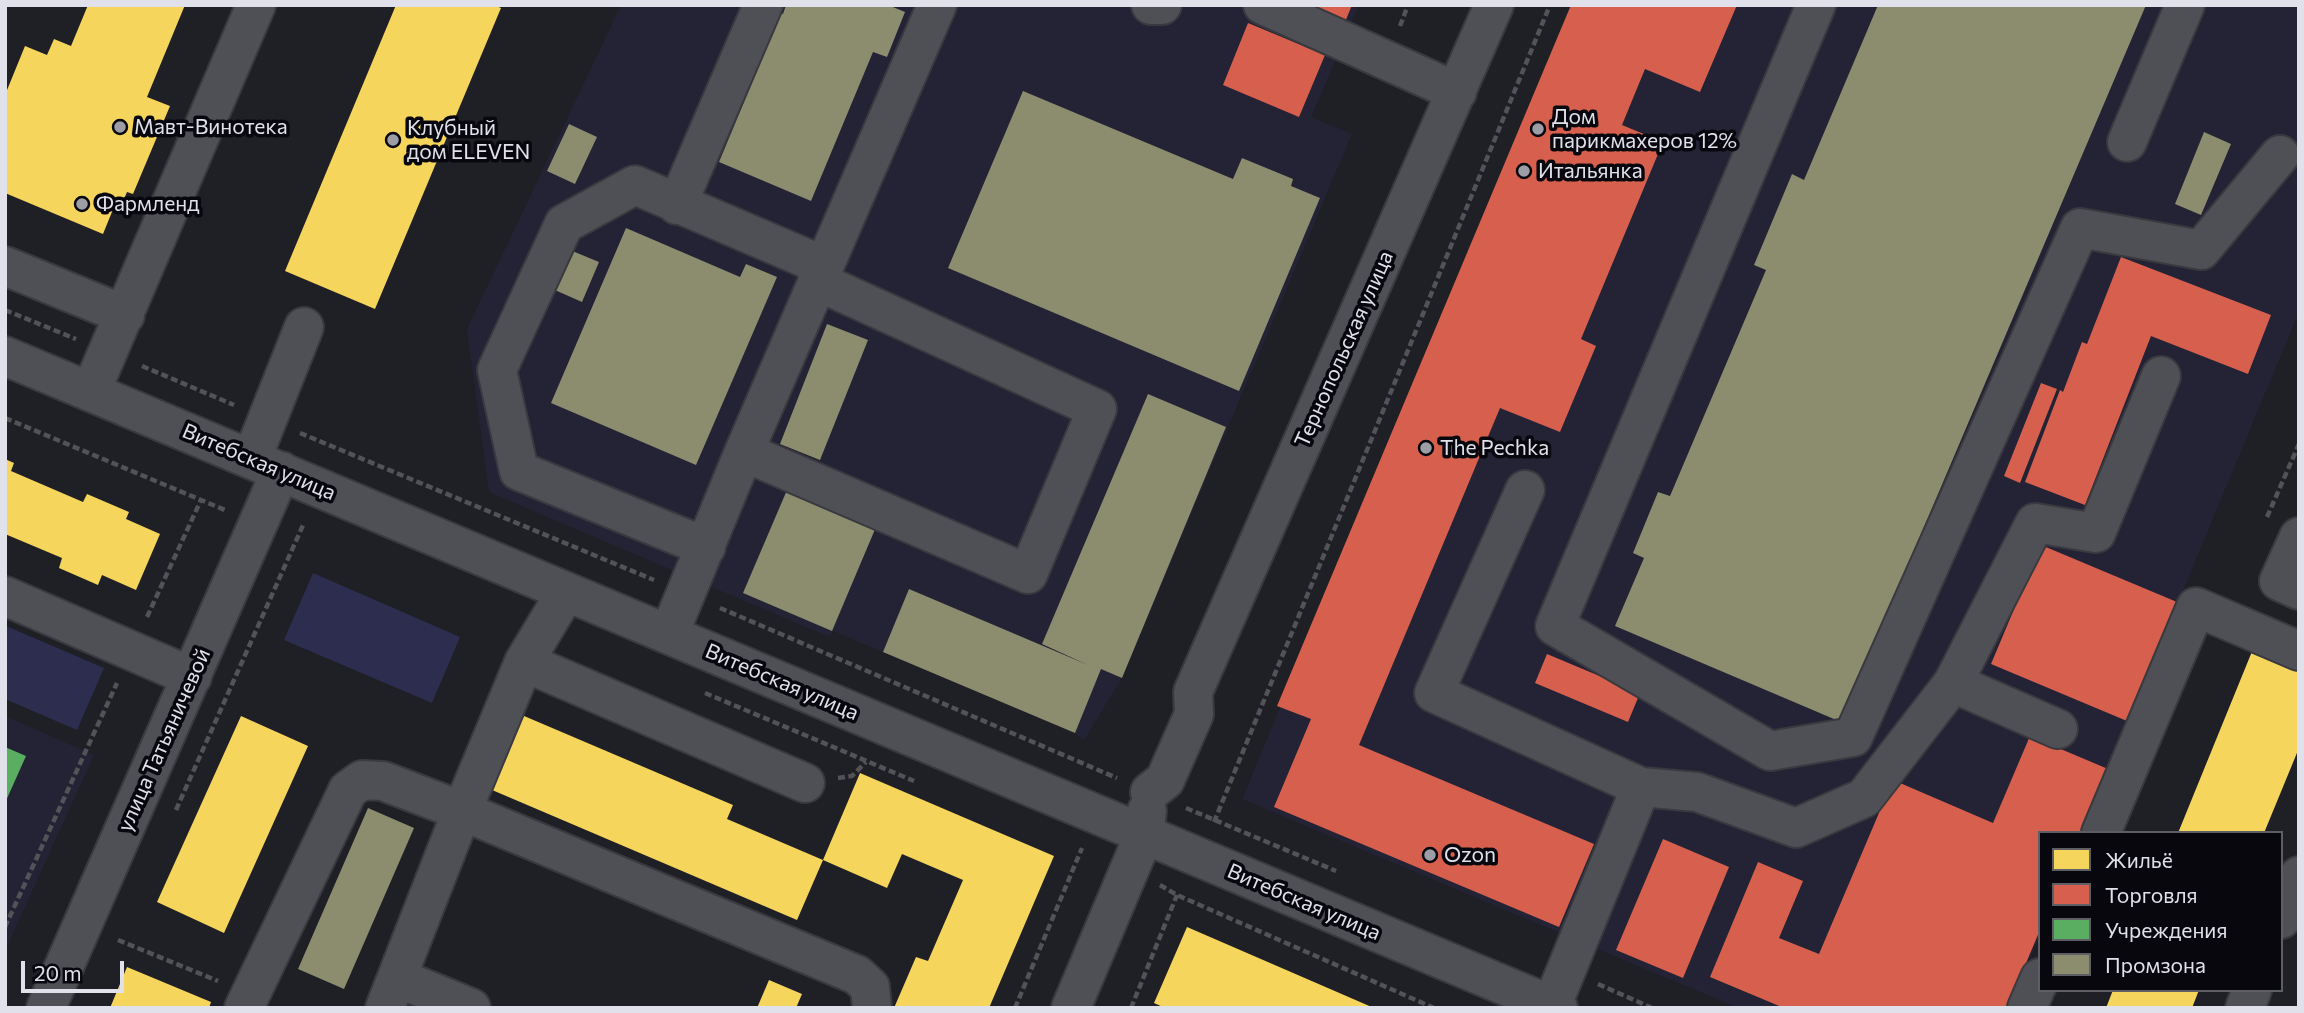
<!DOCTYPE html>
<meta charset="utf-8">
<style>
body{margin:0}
#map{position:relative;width:2304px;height:1013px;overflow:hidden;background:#1f1f26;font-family:Commissioner,sans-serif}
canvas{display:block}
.frame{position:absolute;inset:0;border:7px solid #e0e1ea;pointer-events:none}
.legend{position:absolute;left:2038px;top:831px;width:245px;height:161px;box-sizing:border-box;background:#07070d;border:2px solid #5e5e65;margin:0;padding:9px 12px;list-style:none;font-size:21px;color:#e0e1ea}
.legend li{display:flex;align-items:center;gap:14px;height:35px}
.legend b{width:35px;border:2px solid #5e5e65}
.scale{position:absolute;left:21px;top:961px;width:103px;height:32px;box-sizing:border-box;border:4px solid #e0e1ea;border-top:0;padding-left:9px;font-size:21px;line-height:24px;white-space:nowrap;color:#e0e1ea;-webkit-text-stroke:5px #07070d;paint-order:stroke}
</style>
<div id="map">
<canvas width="2304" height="1013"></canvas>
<div class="frame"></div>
<ul class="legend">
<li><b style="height:19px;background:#f6d55c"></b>Жильё</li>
<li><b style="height:19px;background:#d6604d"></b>Торговля</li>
<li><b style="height:19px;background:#5aae61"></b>Учреждения</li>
<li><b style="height:19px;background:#8c8c6e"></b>Промзона</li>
</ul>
<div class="scale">20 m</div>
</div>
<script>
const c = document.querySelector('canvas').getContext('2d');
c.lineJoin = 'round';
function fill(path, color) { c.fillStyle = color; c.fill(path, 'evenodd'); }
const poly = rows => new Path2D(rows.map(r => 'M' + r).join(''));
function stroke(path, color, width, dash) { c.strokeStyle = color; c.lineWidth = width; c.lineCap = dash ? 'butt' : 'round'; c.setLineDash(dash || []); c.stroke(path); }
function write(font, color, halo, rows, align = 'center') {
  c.font = font + ' Commissioner,sans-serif'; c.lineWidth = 7; c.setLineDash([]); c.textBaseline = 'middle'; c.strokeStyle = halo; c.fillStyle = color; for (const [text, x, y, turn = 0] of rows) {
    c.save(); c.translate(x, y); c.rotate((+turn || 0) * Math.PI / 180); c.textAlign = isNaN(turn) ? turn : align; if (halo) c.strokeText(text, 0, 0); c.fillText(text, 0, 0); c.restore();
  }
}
fill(poly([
 [621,5,1359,5,1311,117,1352,134,1122,678,1084,740,1075,733,883,652,833,631,829,637,489,492,467,329],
 [1573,5,2299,5,2299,312,2082,833,2040,833,2040,935,2009,1008,1738,1008,1242,799],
 [5,716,94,755,5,951]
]), '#232335');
fill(poly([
 [313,573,460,637,432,703,284,640],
 [6,626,104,668,77,730,5,699]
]), '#2d2d50');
fill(poly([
 [88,5,185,5,147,97,170,106,133,194,127,192,122,204,116,202,103,234,5,193,5,95,25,46,47,55,54,39,71,46],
 [396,5,494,5,501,8,375,309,285,271],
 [5,459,14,463,11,471,83,502,87,494,129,512,126,519,160,534,136,590,102,575,98,585,59,568,62,558,5,534],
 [2253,649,2299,668,2299,748,2264,833,2178,833],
 [510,710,733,805,727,819,823,860,797,920,478,784],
 [241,716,308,746,224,933,157,902],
 [860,773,1054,856,989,1008,894,1008,916,957,928,961,963,880,902,854,887,888,823,860],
 [1187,927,1374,1008,1165,1008,1154,1003],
 [127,967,211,1002,209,1008,110,1008],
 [769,980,802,994,796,1008,757,1008],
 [2113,990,2199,990,2192,1008,2106,1008]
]), '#f6d55c');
fill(poly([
 [1290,5,1352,5,1343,27],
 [1571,5,1737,5,1700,92,1645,69,1622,125,1663,142,1581,339,1596,346,1560,432,1500,408,1359,745,1594,844,1559,927,1274,807,1311,719,1277,706],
 [1248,23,1325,55,1299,117,1223,85],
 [2121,257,2271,315,2248,374,2151,336,2085,505,2025,482,2060,390,2063,392,2082,342,2087,344],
 [2041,383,2057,389,2020,483,2004,476],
 [2041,545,2177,602,2127,721,1991,664],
 [1547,654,1640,693,1628,722,1535,683],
 [2030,736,2108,769,2081,833,2040,833,2040,930,2007,1008,1784,1008,1710,977,1758,862,1803,881,1779,938,1819,954,1893,780,1993,823],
 [1663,839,1729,867,1683,978,1616,950]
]), '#d6604d');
fill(poly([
 [5,747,26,756,5,803]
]), '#5aae61');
fill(poly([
 [786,5,888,5,905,12,887,57,873,52,811,201,719,162,781,13,783,14],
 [1878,5,2146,5,1841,722,1615,626,1644,558,1633,553,1658,492,1670,496,1766,270,1754,265,1792,174,1804,180],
 [1023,91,1233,179,1242,158,1293,179,1291,186,1320,198,1239,391,948,268],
 [569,124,597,137,575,184,547,171],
 [2204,132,2231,144,2201,215,2175,204],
 [626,228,740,277,746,264,777,277,696,465,551,403],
 [565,248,599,262,582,302,548,287],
 [827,324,868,340,820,460,780,444],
 [1148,394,1226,427,1122,678,1101,669,1075,733,883,652,909,589,1088,665,1042,644],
 [787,490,876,527,832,631,743,593],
 [368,808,414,828,344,989,298,969]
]), '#8c8c6e');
const minor = poly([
 [1151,5,1162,5],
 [1263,5,1457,92],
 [1816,5,1555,626,1770,751,1853,737,2080,228,2201,250,2280,155],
 [2127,142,2185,5],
 [677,205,763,5],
 [5,266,125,315],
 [5,356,1558,1008],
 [91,391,256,5],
 [744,452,1028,574,1097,409,817,281],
 [252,458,304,327],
 [1525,490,1434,693,1641,787,1697,792,1796,828,1864,798,1953,683,2035,523,2096,533,2161,376],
 [2299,537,2279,581,2299,590],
 [706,547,519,471,497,370,564,224,635,185,824,266],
 [5,596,192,677],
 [669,634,744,452,937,5],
 [524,662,805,783],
 [1953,683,2058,729],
 [1150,792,1165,780,1194,714,1193,692,1494,5],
 [2101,833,2196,607,2299,651],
 [2281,919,2299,876],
 [398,978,471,1008],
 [1552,1005,1641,787],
 [46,1008,281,471],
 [244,1008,348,790,362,780,383,781,462,811,857,975,870,987,872,1008],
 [385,1008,462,811,524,662,566,592],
 [1071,1008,1144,835,1147,811],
 [2027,1008,2040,978],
 [2245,1008,2252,990]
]);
stroke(minor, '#39393f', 42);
stroke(poly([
 [1400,26,1408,5],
 [5,310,76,339],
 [142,366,234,405],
 [5,418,225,510],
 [300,433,654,580],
 [2267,517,2299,444],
 [720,608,1117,778],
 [147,617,201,500],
 [705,693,914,781],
 [838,778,852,776,866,762],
 [1186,808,1336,871],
 [176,810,304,523],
 [1214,822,1550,5],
 [1160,885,1177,895,1434,1008],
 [5,927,117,683],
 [118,940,218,981],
 [1598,984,1652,1008],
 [1015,1008,1082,848],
 [1131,1008,1177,895]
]), '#525257', 4.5, [7, 3.5]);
stroke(minor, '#4f5056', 38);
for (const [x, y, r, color] of [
 [120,127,7,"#9c9da5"],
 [1538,129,7,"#9c9da5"],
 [393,140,7,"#9c9da5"],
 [1524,171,7,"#9c9da5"],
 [82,204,7,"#9c9da5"],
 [1426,448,7,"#9c9da5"],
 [1430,855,7,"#9c9da5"]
]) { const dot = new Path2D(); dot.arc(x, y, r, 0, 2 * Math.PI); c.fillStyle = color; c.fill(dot); stroke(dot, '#07070d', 2.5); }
write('21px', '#e0e1ea', '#07070d', [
 ["Дом",1552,117],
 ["парикмахеров 12%",1552,141],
 ["Мавт-Винотека",134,127],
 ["Клубный",407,128],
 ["дом ELEVEN",407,152],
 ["Итальянка",1538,171],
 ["Фармленд",96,204],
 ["The Pechka",1440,448],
 ["Ozon",1444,855]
], 'left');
write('21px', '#e0e1ea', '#07070d', [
 ["Тернопольская улица",1344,349,-66],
 ["Витебская улица",259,462,23],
 ["Витебская улица",782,682,23],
 ["улица Татьяничевой",164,740,-66],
 ["Витебская улица",1304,902,23]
]);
</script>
